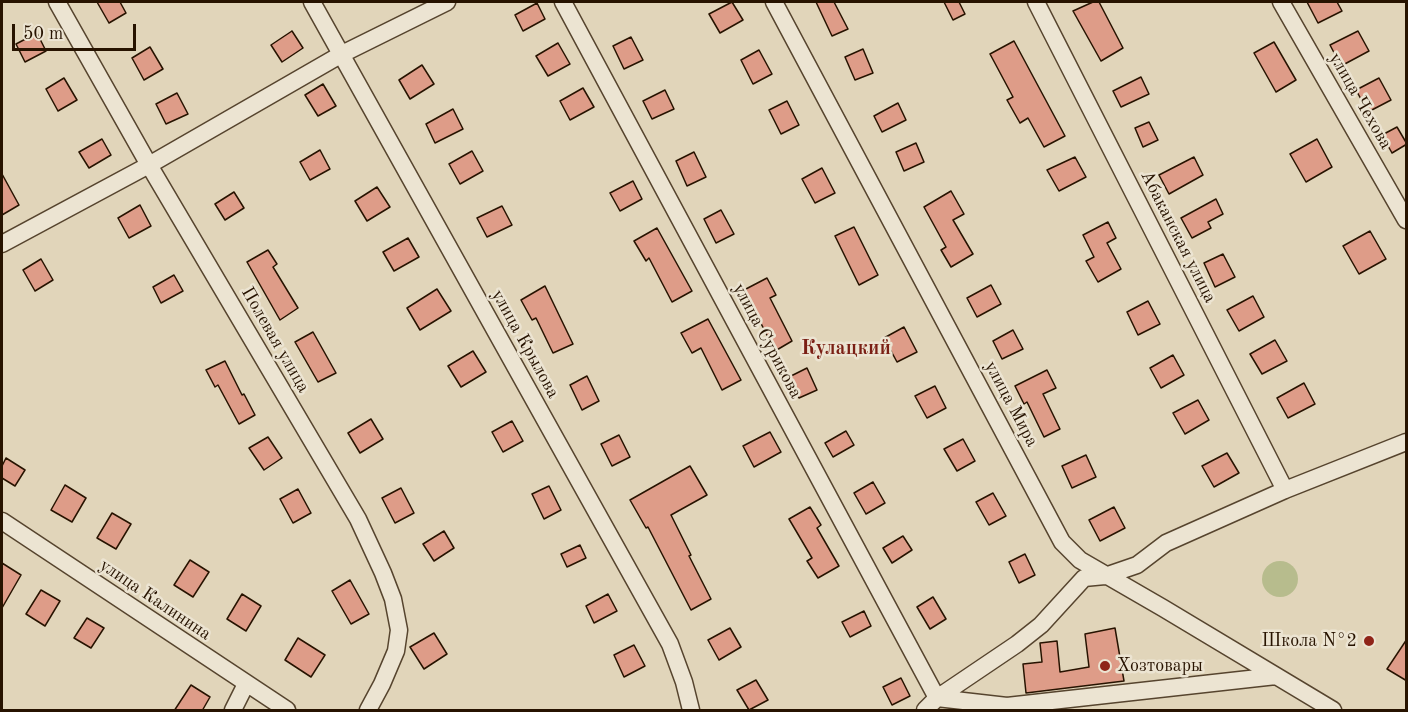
<!DOCTYPE html>
<meta charset="utf-8">
<style>
body{margin:0}
#map{position:relative;width:1408px;height:712px;overflow:hidden;background:#e1d5ba;font-family:"Old Standard TT",serif}
canvas{display:block}
.frame{position:absolute;inset:0;border:3px solid #271300;pointer-events:none}
.scale{position:absolute;left:12px;top:24px;width:124px;height:27px;box-sizing:border-box;border:3px solid #271300;border-top:0;padding-left:8px;font-size:18px;line-height:21px;white-space:nowrap;color:#271300;-webkit-text-stroke:4px #ece4d2;paint-order:stroke}
</style>
<div id="map">
<canvas width="1408" height="712"></canvas>
<div class="frame"></div>
<div class="scale">50 m</div>
</div>
<script>
const c = document.querySelector('canvas').getContext('2d');
c.lineJoin = 'round';
function fill(path, color) { c.fillStyle = color; c.fill(path, 'evenodd'); }
const poly = rows => new Path2D(rows.map(r => 'M' + r).join(''));
function stroke(path, color, width, dash) { c.strokeStyle = color; c.lineWidth = width; c.lineCap = dash ? 'butt' : 'round'; c.setLineDash(dash || []); c.stroke(path); }
function write(font, color, halo, rows, align = 'center') {
  c.font = font + ' "Old Standard TT",serif'; c.lineWidth = 5; c.setLineDash([]); c.textBaseline = 'middle'; c.strokeStyle = halo; c.fillStyle = color; for (const [text, x, y, turn = 0] of rows) {
    c.save(); c.translate(x, y); c.rotate((+turn || 0) * Math.PI / 180); c.textAlign = isNaN(turn) ? turn : align; if (halo) c.strokeText(text, 0, 0); c.fillText(text, 0, 0); c.restore();
  }
}
fill(poly([
 '1262 579a18 18 0 1 1 36 0a18 18 0 1 1-36 0Z'
]), '#b7bc8d');
const building = poly([
 [97,2,120,2,126,13,109,23,97,2],
 [732,2,743,20,720,33,709,14,732,2],
 [816,2,834,2,848,29,832,36,816,2],
 [944,2,959,2,965,14,953,20,944,2],
 [1093,2,1099,2,1123,48,1101,61,1073,11,1093,2],
 [1307,2,1337,2,1342,11,1318,23,1307,2],
 [537,3,545,19,523,31,515,15,537,3],
 [292,31,303,48,282,62,271,45,292,31],
 [1358,31,1369,51,1341,66,1330,45,1358,31],
 [37,33,46,51,25,62,16,44,37,33],
 [631,37,643,60,624,69,613,46,631,37],
 [1014,41,1065,136,1044,147,1028,118,1020,123,1007,100,1013,97,990,54,1014,41],
 [1274,42,1296,80,1276,92,1254,53,1274,42],
 [558,43,570,64,548,76,536,56,558,43],
 [150,47,163,69,144,80,132,58,150,47],
 [863,49,873,73,855,80,845,57,863,49],
 [759,50,772,74,753,84,741,60,759,50],
 [422,65,434,84,410,99,399,80,422,65],
 [1141,77,1149,94,1121,107,1113,91,1141,77],
 [64,78,77,100,58,111,46,89,64,78],
 [1379,78,1391,100,1368,112,1356,90,1379,78],
 [323,84,336,106,318,116,305,95,323,84],
 [583,88,594,107,570,120,560,101,583,88],
 [665,90,674,109,652,119,643,101,665,90],
 [177,93,188,114,166,124,156,104,177,93],
 [787,101,799,125,781,134,769,110,787,101],
 [898,103,906,120,882,132,874,116,898,103],
 [453,109,463,129,435,143,426,124,453,109],
 [1149,122,1158,140,1143,147,1135,128,1149,122],
 [1397,127,1407,144,1392,153,1382,135,1397,127],
 [102,139,111,155,89,168,79,152,102,139],
 [1317,139,1332,167,1306,182,1290,154,1317,139],
 [916,143,924,162,904,171,896,152,916,143],
 [320,150,330,169,310,180,300,162,320,150],
 [472,151,483,171,460,184,449,164,472,151],
 [694,152,706,177,687,186,676,161,694,152],
 [1075,157,1086,177,1059,191,1047,170,1075,157],
 [1194,157,1203,175,1169,194,1159,175,1194,157],
 [822,168,835,193,815,203,802,179,822,168],
 [2,174,19,205,2,215,2,174],
 [633,181,642,199,620,211,610,193,633,181],
 [377,187,390,207,367,221,355,201,377,187],
 [951,191,964,214,953,220,973,254,951,267,941,250,946,247,924,207,951,191],
 [234,192,244,208,225,220,215,204,234,192],
 [1216,199,1223,214,1208,222,1211,228,1192,238,1181,218,1216,199],
 [140,205,151,226,129,238,118,218,140,205],
 [502,206,512,225,487,237,477,218,502,206],
 [721,210,734,234,716,243,704,219,721,210],
 [1108,222,1116,238,1107,243,1121,269,1098,282,1086,261,1094,257,1083,235,1108,222],
 [854,227,878,275,859,285,835,236,854,227],
 [657,228,692,291,672,302,649,258,646,261,634,241,657,228],
 [1370,231,1386,259,1359,274,1343,246,1370,231],
 [408,238,419,257,394,271,383,252,408,238],
 [268,250,277,264,273,267,298,308,280,320,247,262,268,250],
 [1223,254,1235,277,1215,287,1204,263,1223,254],
 [41,259,53,280,35,291,23,270,41,259],
 [174,275,183,291,161,303,153,287,174,275],
 [767,278,776,295,770,298,792,341,775,351,744,290,767,278],
 [991,285,1001,304,977,317,967,298,991,285],
 [545,286,573,344,553,353,536,318,532,320,521,300,545,286],
 [437,289,451,311,420,330,407,308,437,289],
 [1253,296,1264,317,1239,331,1227,310,1253,296],
 [1148,301,1160,324,1138,335,1127,312,1148,301],
 [708,319,741,380,722,390,701,348,692,353,681,333,708,319],
 [904,327,917,352,897,362,884,338,904,327],
 [1013,330,1023,349,1002,359,993,341,1013,330],
 [313,332,336,373,318,382,295,342,313,332],
 [1275,340,1287,361,1262,374,1250,354,1275,340],
 [473,351,486,372,461,387,448,366,473,351],
 [1173,355,1184,375,1161,388,1150,368,1173,355],
 [225,361,242,395,244,394,255,415,239,424,218,385,215,387,206,370,225,361],
 [807,368,817,390,799,398,789,377,807,368],
 [1047,370,1056,388,1043,394,1060,429,1044,437,1027,402,1024,404,1015,386,1047,370],
 [587,376,599,401,582,410,570,385,587,376],
 [1304,383,1315,404,1288,418,1277,398,1304,383],
 [935,386,946,408,927,418,915,396,935,386],
 [1198,400,1209,420,1185,434,1173,413,1198,400],
 [371,419,383,439,360,453,348,433,371,419],
 [512,421,523,441,503,452,492,432,512,421],
 [846,431,854,445,833,457,825,443,846,431],
 [770,432,781,452,754,467,743,446,770,432],
 [619,435,630,457,612,466,601,444,619,435],
 [268,437,282,458,264,470,249,448,268,437],
 [963,439,975,461,957,471,944,449,963,439],
 [1227,453,1239,473,1214,487,1202,466,1227,453],
 [1086,455,1096,477,1072,488,1062,466,1086,455],
 [6,458,25,470,15,486,2,478,2,466,6,458],
 [690,466,707,495,671,515,691,555,689,556,711,599,691,610,648,527,646,528,630,500,690,466],
 [873,482,885,503,866,514,854,493,873,482],
 [65,485,86,498,72,522,51,510,65,485],
 [549,486,561,510,544,519,532,494,549,486],
 [401,488,414,513,395,523,382,498,401,488],
 [298,489,311,513,293,523,280,499,298,489],
 [993,493,1006,516,989,525,976,502,993,493],
 [810,507,821,525,817,528,839,566,818,578,807,561,812,558,789,519,810,507],
 [1114,507,1125,528,1100,541,1089,520,1114,507],
 [112,513,131,524,116,549,97,538,112,513],
 [444,531,454,548,434,561,423,544,444,531],
 [903,536,912,550,892,563,883,548,903,536],
 [580,545,586,558,567,567,561,554,580,545],
 [1025,554,1035,575,1019,583,1009,562,1025,554],
 [190,560,209,572,193,597,174,585,190,560],
 [2,563,21,575,2,608,2,563],
 [350,580,369,614,351,624,332,591,350,580],
 [41,590,60,601,45,626,26,614,41,590],
 [242,594,261,606,246,631,227,619,242,594],
 [608,594,617,611,594,623,586,606,608,594],
 [933,597,946,619,930,629,917,607,933,597],
 [864,611,871,626,850,637,842,622,864,611],
 [87,618,104,628,91,648,74,638,87,618],
 [730,628,741,647,719,660,708,640,730,628],
 [1115,628,1124,681,1026,693,1023,664,1042,662,1040,643,1057,641,1060,672,1089,667,1085,634,1115,628],
 [434,633,447,654,424,669,410,647,434,633],
 [298,638,325,655,311,677,285,660,298,638],
 [1407,639,1407,681,1387,669,1407,639],
 [634,645,645,666,624,677,614,655,634,645],
 [901,678,910,696,892,705,883,687,901,678],
 [756,680,768,700,749,710,737,690,756,680],
 [191,685,210,697,202,711,174,711,191,685]
]);
fill(building, '#de9c88');
stroke(building, '#271300', 1.5);
const street = poly([
 [57,2,149,165,358,519,383,573,393,599,399,630,396,651,382,684,368,710],
 [312,2,670,644,684,682,691,710],
 [563,2,937,698],
 [774,2,1062,542,1080,560,1163,608,1333,710],
 [1036,2,1285,490],
 [1281,2,1406,220],
 [2,244,149,165,342,54,447,2],
 [2,521,287,710],
 [937,698,1007,706,1276,676],
 [233,710,246,684],
 [925,710,937,698,1017,644,1041,625,1084,578,1105,576,1137,565,1166,543,1285,490,1406,442]
]);
stroke(street, '#56442e', 19);
stroke(street, '#ece4d2', 16);
for (const [x, y, r, color] of [
 [1369,641,6,"#8f2418"],
 [1105,666,6,"#8f2418"]
]) { const dot = new Path2D(); dot.arc(x, y, r, 0, 2 * Math.PI); c.fillStyle = color; c.fill(dot); stroke(dot, '#ece4d2', 2); }
write('18px', '#271300', '#ece4d2', [
 ["улица Чехова",1360,101,60],
 ["Абаканская улица",1178,237,63],
 ["Полевая улица",275,340,60],
 ["улица Сурикова",767,341,62],
 ["улица Крылова",525,344,61],
 ["улица Мира",1011,404,62],
 ["улица Калинина",155,600,34]
]);
write('18px', '#271300', '#ece4d2', [
 ["Школа N°2",1357,641],
 ["Хозтовары",1117,666,"left"]
], 'right');
write('bold 20px', '#7a1f14', '#ece4d2', [
 ["Кулацкий",846,349]
]);
</script>
